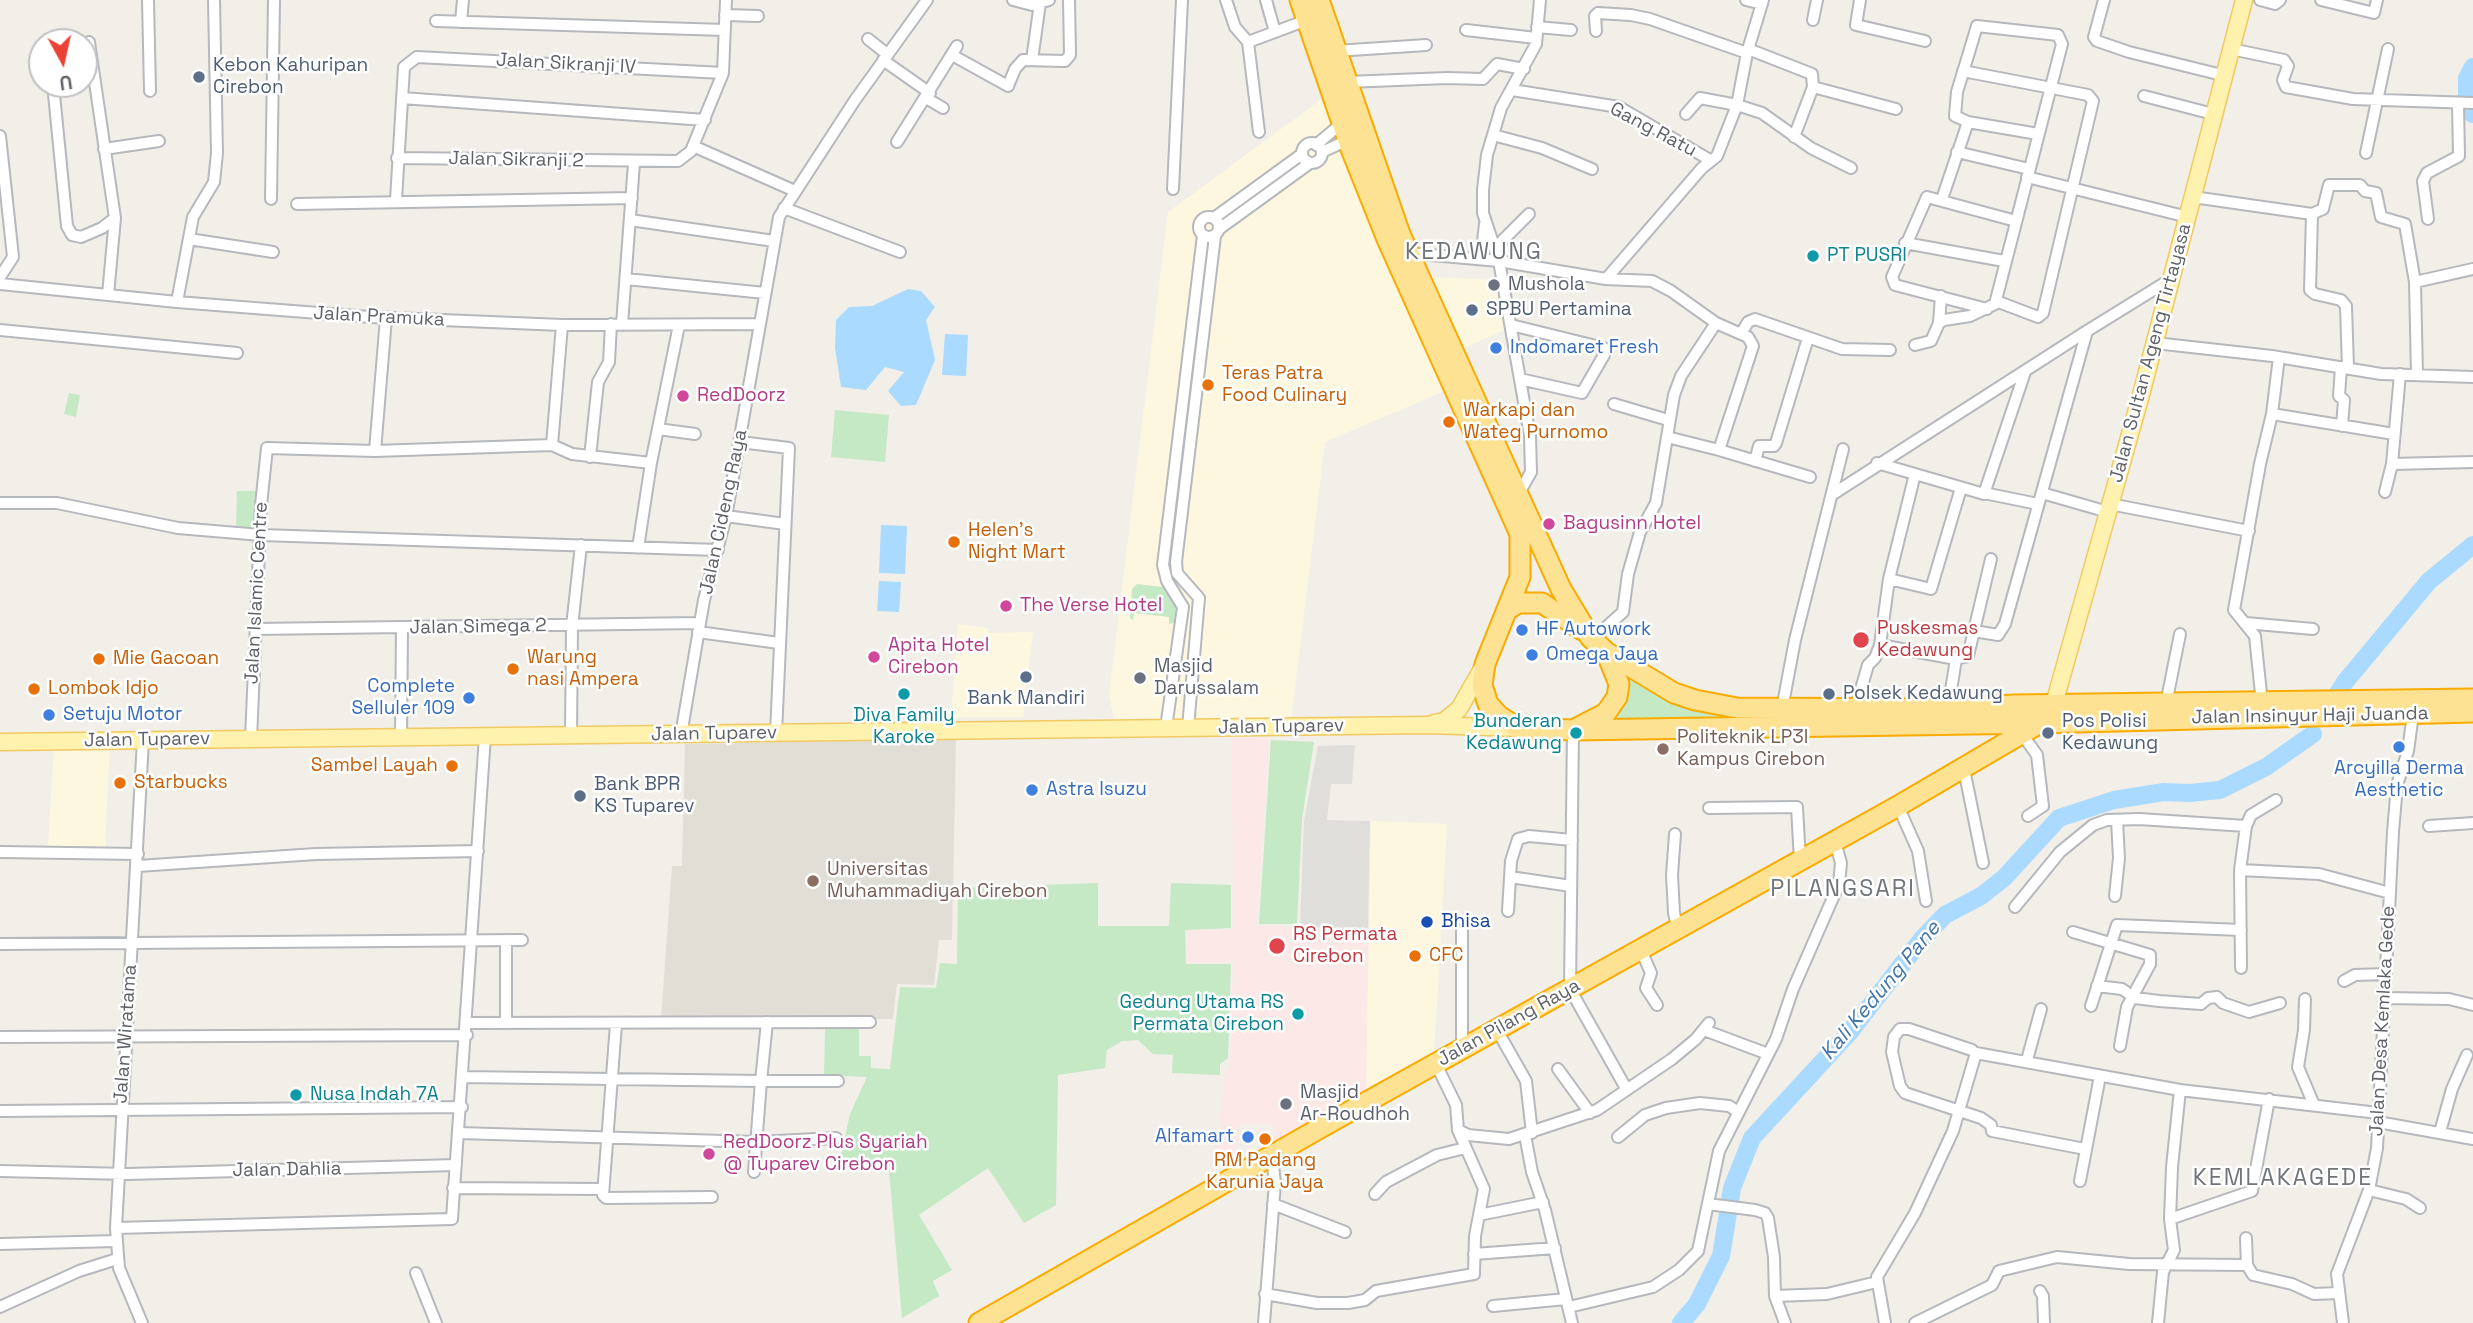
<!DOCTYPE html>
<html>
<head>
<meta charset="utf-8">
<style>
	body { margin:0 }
	#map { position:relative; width:2473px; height:1323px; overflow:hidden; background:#f1efe8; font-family:"Space Grotesk",sans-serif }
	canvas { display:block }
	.north { position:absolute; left:28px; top:28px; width:70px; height:70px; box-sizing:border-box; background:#fff; border:2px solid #bfc1c3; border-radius:50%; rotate:172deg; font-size:19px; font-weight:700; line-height:28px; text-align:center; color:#5f6368 }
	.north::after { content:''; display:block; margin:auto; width:24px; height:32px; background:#ea4335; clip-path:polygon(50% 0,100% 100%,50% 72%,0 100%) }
</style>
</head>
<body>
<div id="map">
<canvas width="2473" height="1323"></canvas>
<div class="north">U</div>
</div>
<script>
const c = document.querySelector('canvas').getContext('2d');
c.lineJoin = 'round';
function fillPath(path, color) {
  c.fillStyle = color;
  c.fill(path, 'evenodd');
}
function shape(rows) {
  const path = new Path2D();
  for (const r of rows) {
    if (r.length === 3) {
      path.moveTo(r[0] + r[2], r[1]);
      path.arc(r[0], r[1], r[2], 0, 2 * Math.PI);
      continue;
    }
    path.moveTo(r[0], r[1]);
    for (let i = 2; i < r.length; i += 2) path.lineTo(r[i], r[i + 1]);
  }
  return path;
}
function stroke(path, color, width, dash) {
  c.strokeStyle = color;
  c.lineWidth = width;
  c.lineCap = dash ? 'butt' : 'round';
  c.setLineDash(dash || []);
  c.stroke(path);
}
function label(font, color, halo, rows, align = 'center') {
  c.font = font + ' "Space Grotesk",sans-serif';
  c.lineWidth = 5;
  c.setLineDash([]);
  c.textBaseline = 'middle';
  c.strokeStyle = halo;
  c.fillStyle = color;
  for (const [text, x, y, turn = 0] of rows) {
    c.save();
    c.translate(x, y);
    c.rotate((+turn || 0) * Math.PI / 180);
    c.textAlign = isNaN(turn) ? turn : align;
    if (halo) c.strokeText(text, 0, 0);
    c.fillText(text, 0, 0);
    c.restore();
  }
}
const commercial = shape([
	[1326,96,1447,390,1325,442,1291,720,1114,720,1109,695,1168,212],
	[1429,277,1497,280,1505,330,1462,349],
	[958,624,988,628,989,633,1033,632,1023,717,951,717],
	[54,745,110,745,105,849,48,846],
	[1371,821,1447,824,1434,1056,1366,1093]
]);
const industrial = shape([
	[1355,745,1352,784,1331,784,1327,820,1370,821,1368,928,1300,927,1304,821,1318,746]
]);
const education = shape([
	[956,739,952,940,939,940,934,985,897,984,893,1019,661,1019,672,866,682,866,685,744]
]);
const medical = shape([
	[1232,738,1269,738,1256,926,1368,929,1366,1093,1273,1144,1273,1124,1239,1124,1235,1164,1215,1160,1226,1068,1230,1066,1233,962,1187,963,1187,930,1233,930]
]);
const green = shape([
	[69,393,80,395,76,417,64,414],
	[835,410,889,415,885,462,831,457],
	[237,491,255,491,254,530,236,529],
	[1137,584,1163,587,1176,604,1174,623,1169,624,1169,617,1134,613,1133,620,1130,618,1132,589],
	[1627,674,1644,688,1686,707,1750,719,1604,721,1625,693],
	[1271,740,1314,742,1302,819,1297,924,1259,924],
	[1098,883,1098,926,1169,926,1171,883,1231,885,1231,928,1185,930,1186,964,1231,964,1228,1058,1220,1064,1220,1075,1172,1073,1173,1055,1153,1054,1138,1040,1122,1041,1107,1050,1105,1068,1058,1075,1056,1205,1024,1223,988,1168,919,1215,952,1270,933,1281,939,1296,902,1318,888,1159,839,1165,850,1114,867,1077,824,1075,825,1028,859,1028,859,1056,871,1056,871,1068,890,1069,900,987,936,988,940,963,957,964,958,888]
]);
const water = shape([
	[908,289,921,291,935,307,926,320,935,360,916,405,901,406,888,391,904,372,885,367,866,390,841,387,835,348,836,320,849,307,872,306],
	[945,334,968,335,966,376,942,375],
	[881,525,907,526,905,574,879,573],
	[879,581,901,582,899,612,877,611]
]);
const river = shape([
	[2473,67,2467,78,2467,110,2473,114],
	[2328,709,2345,682,2429,581,2473,545],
	[1681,1323,1697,1304,1721,1256,1732,1188,1752,1138,1849,1033,1922,939,1945,915,1981,896,2004,878,2059,818,2114,800,2164,792,2189,793,2220,790,2266,767,2313,734]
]);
const street = shape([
	[148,0,150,91],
	[1013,0,1032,5,1049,0],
	[1226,0,1235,27,1248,42,1259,132],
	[1266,0,1275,32],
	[1746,0,1762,4],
	[1860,0,1856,25,1925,41],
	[2104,0,2094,37,2097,41,2129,52,2222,75],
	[2260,0,2275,4,2280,0],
	[2321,0,2374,13,2377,0],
	[725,15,758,16],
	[1813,20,1817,0],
	[436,21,725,30],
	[461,22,463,0],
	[1537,27,1571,30],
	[1466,30,1536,38],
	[1596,31,1595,16,1598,13,1631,15,1650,19,1747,53],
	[868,39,887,54],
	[89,42,115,218,108,295],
	[1248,42,1307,20],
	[1748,49,1812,74,1813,87,1794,137],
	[2231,49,2284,60,2288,66,2283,80,2286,87,2353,99,2473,103],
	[1336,51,1426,45],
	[952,55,1008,86,1015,69,1023,60,1065,61,1070,55,1069,0],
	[883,60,930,93],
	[1032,60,1040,3],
	[1963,71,2088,95,2093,101,2043,313,2038,317,1996,301],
	[1347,82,1447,78,1483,79,1497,64,1524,69],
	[53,84,67,226,72,235,81,237,102,228,115,218],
	[1813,87,1896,109],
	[1512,90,1619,107,1710,160],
	[2144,96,2213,114],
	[402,98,705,120],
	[926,98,943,108],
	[1686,114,1700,98,1737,105,1762,113,1811,148,1851,168],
	[1493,135,1542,148,1592,169],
	[0,136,13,257,0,277],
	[897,142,957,46],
	[1312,153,10],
	[1316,145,1342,123],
	[693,146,795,191],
	[104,149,159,141],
	[1322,152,1348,140],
	[1957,152,2029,169],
	[2366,153,2388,49],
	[397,158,678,161,691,151,723,73,726,0],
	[2027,177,2188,217],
	[1173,189,1182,0],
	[2193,197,2312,214,2323,209,2329,185,2360,185,2365,191,2376,193,2381,217,2405,224,2415,282,2417,375],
	[271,199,274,0],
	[1942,199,1968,122],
	[396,200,404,67,417,57,723,73],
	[297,204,632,198],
	[784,208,900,252],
	[2312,214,2310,290,2315,294,2341,300,2346,306,2348,368],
	[1209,227,10],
	[1214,218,1302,154],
	[2428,219,2423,181,2427,173,2459,156,2458,104],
	[630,220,774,241],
	[1219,229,1310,163],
	[189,239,273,252],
	[1905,243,2004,261],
	[1495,248,1529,214],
	[1409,253,1499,261,1606,279,1652,281,1671,291,1716,323,1748,337,1753,346,1719,450,1810,477],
	[1481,259,1485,224],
	[626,279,765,293],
	[1606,279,1702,168,1717,156,1737,105,1747,53,1763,0],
	[2415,282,2473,269],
	[0,284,177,302,370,317,562,325,760,324],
	[177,302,193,217,214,182,217,153,214,0],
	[1987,309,1895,285,1892,277,1927,197,2016,221],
	[1939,323,1941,296],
	[622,324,634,163],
	[1511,325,1604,348,1604,355,1582,393,1520,379],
	[0,330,237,353],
	[1741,334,1748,322,1755,319,1842,349,1890,350],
	[2155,343,2272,356,2381,374,2473,377],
	[1915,345,1931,341,1939,323,1944,320,1970,316,1995,304,2062,44,2058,35,1977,26,1957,92,1955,116,1968,122,2038,134],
	[2341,367,2339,396,2344,400,2342,426],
	[1614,404,1668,420],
	[2272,414,2394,434],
	[658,429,695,434],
	[1667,437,1719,450],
	[740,442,789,448,776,733],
	[552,445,572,454,651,463],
	[375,451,386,318],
	[590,457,598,382,609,362,611,324],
	[1755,461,1759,446,1774,446,1776,443,1808,338],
	[1877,463,1984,494,2025,372],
	[2392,464,2473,462],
	[2385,492,2392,464,2400,374],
	[1984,493,2038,504],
	[2042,493,2108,512],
	[1833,494,2087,331],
	[1518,495,1531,472,1530,436,1499,261,1483,213,1483,190,1487,155,1501,108,1536,44,1540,0],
	[0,503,57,503,178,528,261,535,718,550],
	[2110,504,2249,531],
	[726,516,785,524],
	[638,548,651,463,679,325],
	[1889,579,1931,589,1961,488],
	[2246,623,2313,629],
	[255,629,700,623],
	[1974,631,1998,635,2005,624,2087,331,2171,279],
	[698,632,779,643],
	[1593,639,1623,612,1628,574,1640,532,1656,503,1674,395,1681,376,1716,323],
	[1880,645,1956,659],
	[2262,703,2255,636,2234,610,2260,464,2272,414,2279,357],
	[2166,704,2180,634],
	[1782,709,1795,640,1843,449],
	[1948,709,1956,659,1968,656,1991,559],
	[1855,710,1868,665,1875,658,1880,645,1889,579,1915,474],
	[1166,728,1183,607,1167,581,1163,565,1203,235],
	[1188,728,1199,598,1177,573,1176,562,1215,236],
	[1573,730,1570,989,1627,1090],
	[2022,734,2037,755,2043,806,2028,816],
	[571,735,572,626,581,545],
	[681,735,704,600,726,516,779,217,855,100,927,0],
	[401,737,402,628],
	[251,739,261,505,267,448,375,451,552,445,562,325],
	[1964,769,1983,863],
	[1898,806,1918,851,1926,901],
	[1709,808,1797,807,1800,861],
	[2429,826,2473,823],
	[1675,834,1672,875,1674,913,1678,930],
	[0,852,138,854],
	[138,866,316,854,478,851],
	[2240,870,2246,826,2251,815,2276,800],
	[1510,877,1571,886],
	[2115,896,2119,858,2117,820],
	[2015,907,2060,852,2093,825,2107,820,2139,819,2246,826],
	[1508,911,1511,861,1518,839,1529,836,1572,840],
	[2073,932,2150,955,2150,964,2127,1007,2120,1046],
	[506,940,506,1023],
	[0,944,522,940],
	[1641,950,1651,973,1646,988,1657,1005],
	[2241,968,2240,870,2319,874,2390,893],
	[2344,981,2355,975,2386,974],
	[2097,986,2122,989,2135,998,2159,1001,2201,1004,2208,998,2217,997,2223,1003,2249,1012,2280,1003],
	[2385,998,2449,999,2473,1005],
	[2305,999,2304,1030,2298,1067,2314,1105],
	[2091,1006,2117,925,2241,930],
	[468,1023,870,1022],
	[616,1024,603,1195,606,1198,712,1197],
	[1497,1030,1526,1081,1532,1133],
	[1704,1030,1768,1054],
	[0,1037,467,1035],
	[1462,1049,1462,931],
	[1972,1050,1909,1029,1900,1029,1894,1037,1892,1052,1900,1086,1905,1093,1981,1118,1991,1125,1992,1131,2085,1149],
	[2027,1060,2041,1009],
	[1558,1069,1590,1113],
	[463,1077,761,1081,767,1022],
	[0,1111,462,1107],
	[2378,1122,2473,1139],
	[1458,1130,1468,1135,1509,1139,1597,1110,1672,1059,1696,1039,1709,1023],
	[2440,1132,2452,1089,2467,1055],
	[459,1133,757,1142,836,1138],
	[1525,1135,1532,1172,1545,1210,1572,1323],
	[1618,1137,1645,1115,1666,1108,1700,1103,1729,1106,1737,1111],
	[0,1171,128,1174,456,1165],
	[754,1172,761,1081,838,1081],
	[2080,1181,2100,1076],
	[453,1188,603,1189],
	[2369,1190,2406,1199,2420,1208],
	[1375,1194,1386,1182,1437,1155,1465,1148],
	[1273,1204,1345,1232],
	[1708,1204,1755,1210,1765,1213,1768,1218,1774,1257,1775,1296,1785,1323],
	[1479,1215,1543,1202],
	[2170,1219,2252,1191,2269,1099],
	[116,1228,452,1219,485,736],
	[2246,1238,2247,1265,2253,1275,2292,1284,2314,1294,2339,1293],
	[0,1244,116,1241],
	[1474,1254,1555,1248],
	[416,1273,436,1323],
	[2040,1291,2043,1296,2044,1323],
	[1265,1294,1317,1303,1348,1303,1365,1300,1376,1291,1474,1274,1475,1236,1484,1189,1458,1130,1456,1105,1436,1064],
	[1775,1296,1827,1294,1877,1282],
	[1493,1306,1566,1299],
	[0,1307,79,1271,117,1259],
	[1569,1307,1653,1287,1679,1270,1698,1251,1719,1151,1776,1039,1793,989,1839,884,1841,863,1835,841],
	[142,1323,119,1268,116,1228,143,740],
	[1264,1323,1275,1183,1272,1157],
	[1885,1323,1877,1277,1915,1213,1953,1131,1976,1053,2180,1090,2378,1113],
	[1915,1323,1992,1285,1999,1271,2057,1257,2129,1264,2247,1265],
	[2158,1323,2163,1272,2174,1250,2170,1219,2172,1167,2180,1090],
	[2343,1323,2337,1274,2369,1190,2377,1148,2393,832,2397,785,2408,751,2413,714]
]);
const primary = shape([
	[2054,704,2141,395,2244,0],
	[1434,723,1444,721,1459,709,1482,669],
	[0,742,1428,725,1518,728]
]);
const highway = shape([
	[1300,0,1351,149,1387,239,1520,534,1520,577,1485,664,1482,685,1488,704,1499,716,1518,728,1573,730,2039,723,2473,712],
	[1319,0,1400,234,1561,589,1590,637,1606,652,1674,693,1695,700,1737,708,1948,709,2014,705,2473,699],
	[1507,610,1518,603,1542,603,1582,630],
	[1577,728,1606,713,1617,697,1619,684,1606,652],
	[979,1323,1320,1128,1898,806,2038,724]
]);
const markers = [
	[199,77,7,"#5c6f8a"],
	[1813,256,7,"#0f9aa8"],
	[1494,285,7,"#6b7280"],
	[1472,310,7,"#5c6f8a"],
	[1496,348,7,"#3f7fe0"],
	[1208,385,7,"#e8710a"],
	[683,396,7,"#d1479c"],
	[1449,422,7,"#e8710a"],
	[1549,524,7,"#d1479c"],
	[954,542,7,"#e8710a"],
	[1006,606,7,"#d1479c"],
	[1522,630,7,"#3f7fe0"],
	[1861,640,9,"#e0444e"],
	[1532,655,7,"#3f7fe0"],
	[874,657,7,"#d1479c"],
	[99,659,7,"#e8710a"],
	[513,669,7,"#e8710a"],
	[1026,677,7,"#5c6f8a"],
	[1140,678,7,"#6b7280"],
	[34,689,7,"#e8710a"],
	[904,694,7,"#0f9aa8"],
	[1829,694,7,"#5c6f8a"],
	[469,698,7,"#3f7fe0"],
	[49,715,7,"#3f7fe0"],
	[1576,733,7,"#0f9aa8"],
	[2048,733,7,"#5c6f8a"],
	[2399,747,7,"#3f7fe0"],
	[1663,749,7,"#8d6e63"],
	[452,766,7,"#e8710a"],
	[120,783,7,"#e8710a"],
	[1032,790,7,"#3f7fe0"],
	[580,796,7,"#5c6f8a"],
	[813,881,7,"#8d6e63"],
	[1427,922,7,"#1a4fb4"],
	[1277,946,9,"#e0444e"],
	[1415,956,7,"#e8710a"],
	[1298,1014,7,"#0f9aa8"],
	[296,1095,7,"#0f9aa8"],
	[1286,1104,7,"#6b7280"],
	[1248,1137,7,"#3f7fe0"],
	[1265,1139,7,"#e8710a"],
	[709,1154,7,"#d1479c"]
];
const streetNames = [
	["Jalan Sikranji IV",566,64,3],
	["Gang Ratu",1653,130,28],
	["Jalan Sikranji 2",516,160,1],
	["Jalan Pramuka",379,317,3],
	["Jalan Sultan Ageng Tirtayasa",2151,353,-75],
	["Jalan Cideng Raya",724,512,-78],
	["Jalan Islamic Centre",257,593,-87],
	["Jalan Simega 2",478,627,-1],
	["Jalan Insinyur Haji Juanda",2310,716,-1],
	["Jalan Tuparev",1281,727,-1],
	["Jalan Tuparev",714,734,-1],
	["Jalan Tuparev",147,740,-1],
	["Jalan Desa Kemlaka Gede",2383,1021,-87],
	["Jalan Pilang Raya",1509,1023,-29],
	["Jalan Wiratama",126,1034,-86],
	["Jalan Dahlia",287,1170,-1]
];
const serviceNames = [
	["Kebon Kahuripan",213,66],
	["Cirebon",213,88],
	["SPBU Pertamina",1486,310],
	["Polsek Kedawung",1843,694],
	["Bank Mandiri",1026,699,"center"],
	["Pos Polisi",2062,722],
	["Kedawung",2062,744],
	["Bank BPR",594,785],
	["KS Tuparev",594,807]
];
const cultureNames = [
	["PT PUSRI",1827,256],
	["Diva Family",904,716,"center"],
	["Karoke",904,738,"center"],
	["Bunderan",1562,722,"right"],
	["Kedawung",1562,744,"right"],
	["Gedung Utama RS",1284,1003,"right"],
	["Permata Cirebon",1284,1025,"right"],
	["Nusa Indah 7A",310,1095]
];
const worshipNames = [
	["Mushola",1508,285],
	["Masjid",1154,667],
	["Darussalam",1154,689],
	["Masjid",1300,1093],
	["Ar-Roudhoh",1300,1115]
];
const shopNames = [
	["Indomaret Fresh",1510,348],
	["HF Autowork",1536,630],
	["Omega Jaya",1546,655],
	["Complete",455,687,"right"],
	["Selluler 109",455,709,"right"],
	["Setuju Motor",63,715],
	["Arcyilla Derma",2399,769,"center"],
	["Aesthetic",2399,791,"center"],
	["Astra Isuzu",1046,790],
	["Alfamart",1234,1137,"right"]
];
const foodNames = [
	["Teras Patra",1222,374],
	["Food Culinary",1222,396],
	["Warkapi dan",1463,411],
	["Wateg Purnomo",1463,433],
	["Helen's",968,531],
	["Night Mart",968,553],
	["Warung",527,658],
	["nasi Ampera",527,680],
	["Mie Gacoan",113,659],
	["Lombok Idjo",48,689],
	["Sambel Layah",438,766,"right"],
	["Starbucks",134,783],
	["CFC",1429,956],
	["RM Padang",1265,1161,"center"],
	["Karunia Jaya",1265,1183,"center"]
];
const hotelNames = [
	["RedDoorz",697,396],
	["Bagusinn Hotel",1563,524],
	["The Verse Hotel",1020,606],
	["Apita Hotel",888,646],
	["Cirebon",888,668],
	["RedDoorz Plus Syariah",723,1143],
	["@ Tuparev Cirebon",723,1165]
];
const healthNames = [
	["Puskesmas",1877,629],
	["Kedawung",1877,651],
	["RS Permata",1293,935],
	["Cirebon",1293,957]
];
const educationNames = [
	["Politeknik LP3I",1677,738],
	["Kampus Cirebon",1677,760],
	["Universitas",827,870],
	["Muhammadiyah Cirebon",827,892]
];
const transitNames = [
	["Bhisa",1441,922]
];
const waterNames = [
	["Kali Kedung Pane",1881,991,-50]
];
const quarterNames = [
	["KEDAWUNG",1474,253],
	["PILANGSARI",1843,890],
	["KEMLAKAGEDE",2283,1179]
];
fillPath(commercial, '#fef7e0');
fillPath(industrial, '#e0deda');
fillPath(education, '#e1ded6');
fillPath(medical, '#fce8e6');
fillPath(green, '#c5e8c5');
fillPath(water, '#aadaff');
stroke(river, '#aadaff', 18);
stroke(street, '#b5b8bc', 14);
stroke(primary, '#f2c960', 19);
stroke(highway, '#f9ab00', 23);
stroke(street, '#fff', 10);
stroke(primary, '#fff2af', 16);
stroke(highway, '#fde293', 19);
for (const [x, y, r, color] of markers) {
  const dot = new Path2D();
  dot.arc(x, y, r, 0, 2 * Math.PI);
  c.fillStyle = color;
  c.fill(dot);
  stroke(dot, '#fff', 2.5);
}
label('19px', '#5f6368', '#fff', streetNames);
label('19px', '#4e5e75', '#fff', serviceNames, 'left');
label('19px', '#0d838f', '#fff', cultureNames, 'left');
label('19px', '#5b616d', '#fff', worshipNames, 'left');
label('19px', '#366cbe', '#fff', shopNames, 'left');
label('19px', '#c56008', '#fff', foodNames, 'left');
label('19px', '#b23c85', '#fff', hotelNames, 'left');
label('19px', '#be3a42', '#fff', healthNames, 'left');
label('19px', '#785e54', '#fff', educationNames, 'left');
label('19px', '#164399', '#fff', transitNames, 'left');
label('italic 21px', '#4174aa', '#fff', waterNames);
c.letterSpacing = '2px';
label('23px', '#70757a', '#fff', quarterNames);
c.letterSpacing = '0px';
</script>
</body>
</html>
